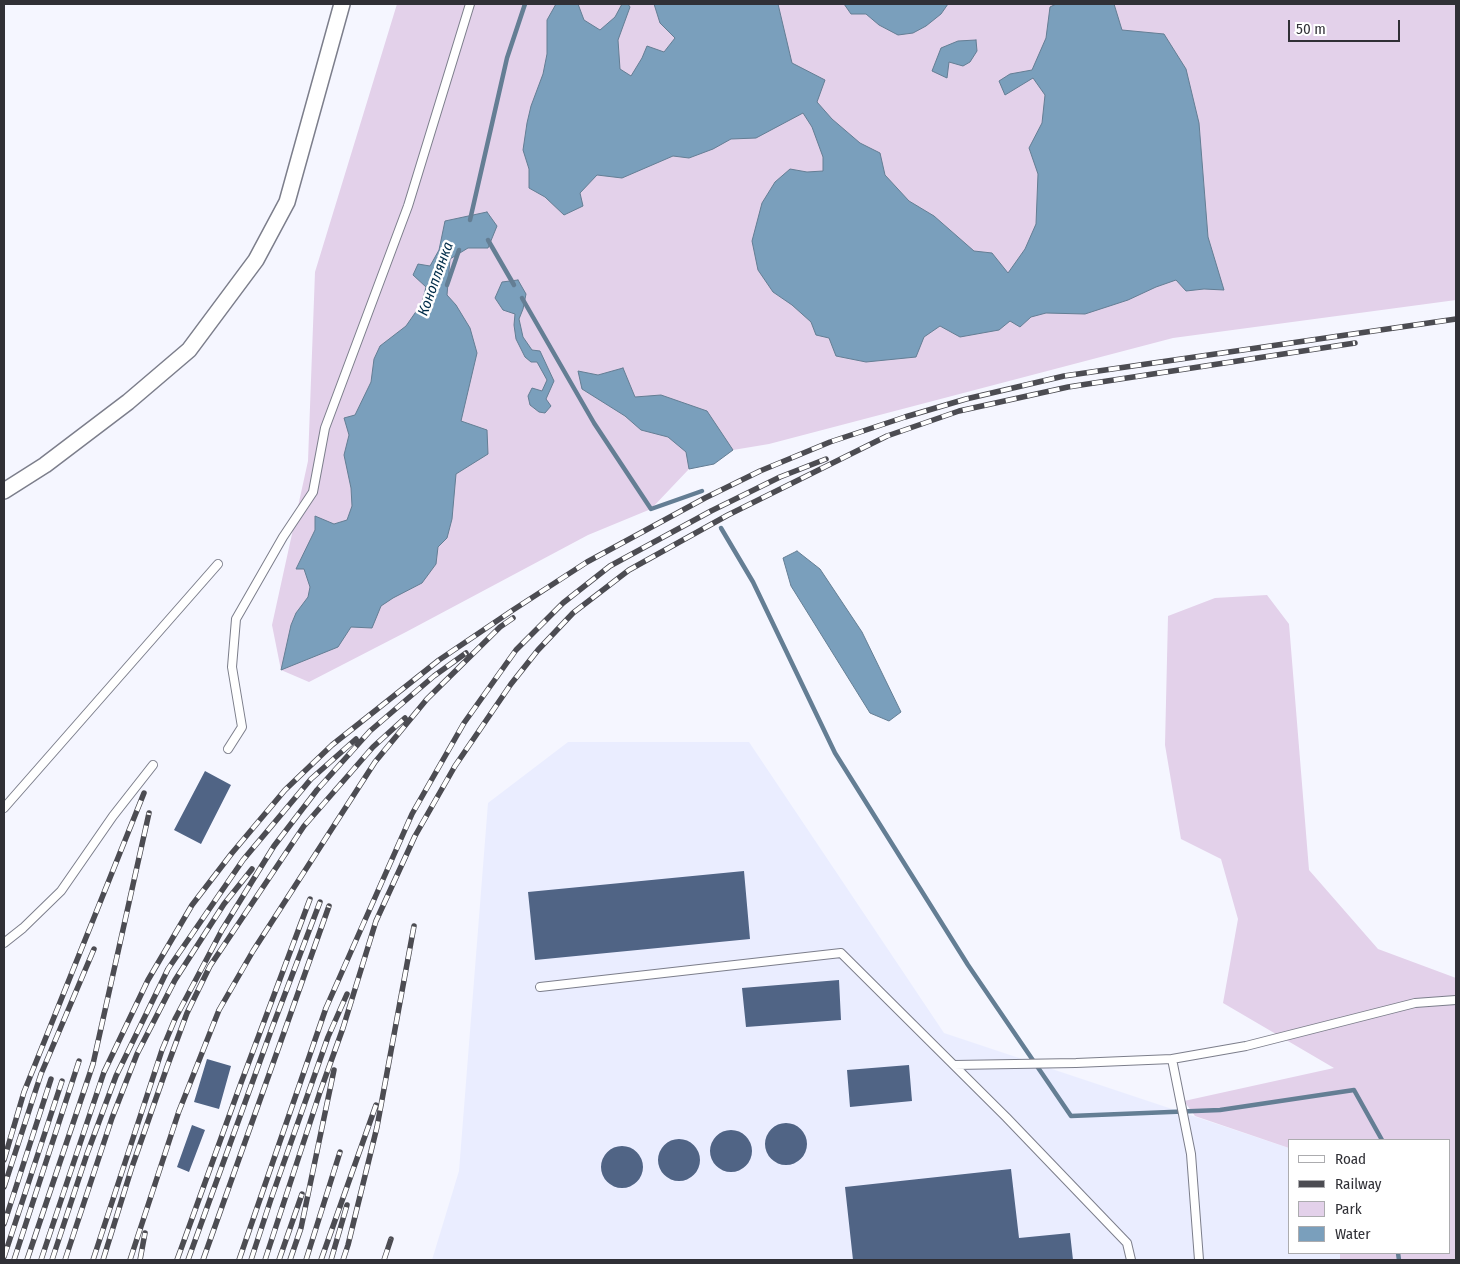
<!DOCTYPE html>
<html>
<head>
<meta charset="utf-8">
<style>
	body { margin:0 }
	#map { position:relative; width:1460px; height:1264px; overflow:hidden; background:#f5f6ff; font-family:"Fira Sans Condensed",sans-serif }
	canvas { display:block }
	.frame { position:absolute; inset:0; border:5px solid #303036; pointer-events:none }
	.legend { position:absolute; left:1288px; top:1139px; width:162px; height:115px; box-sizing:border-box; background:#fff; border:1px solid #acacaf; margin:0; padding:6px 9px; list-style:none; font-size:15px; color:#303036 }
	.legend li { display:flex; align-items:center; gap:10px; height:25px }
	.legend b { width:25px; border:1px solid #acacaf }
	.scale { position:absolute; left:1288px; top:20px; width:112px; height:22px; box-sizing:border-box; border:2px solid #303036; border-top:0; padding-left:6px; font-size:15px; line-height:18px; white-space:nowrap; color:#303036; -webkit-text-stroke:4px #fff; paint-order:stroke }
</style>
</head>
<body>
<div id="map">
<canvas width="1460" height="1264"></canvas>
<div class="frame"></div>
<ul class="legend">
<li><b style="height:6px;background:#fff"></b>Road</li>
<li><b style="height:6px;background:#4c4c52"></b>Railway</li>
<li><b style="height:14px;background:#e3d1ea"></b>Park</li>
<li><b style="height:14px;background:#7a9fbc"></b>Water</li>
</ul>
<div class="scale">50 m</div>
</div>
<script>
const c = document.querySelector('canvas').getContext('2d');
c.lineJoin = 'round';
function fillPath(path, color) {
  c.fillStyle = color;
  c.fill(path, 'evenodd');
}
function shape(rows) {
  const path = new Path2D();
  for (const r of rows) {
    if (r.length === 3) {
      path.moveTo(r[0] + r[2], r[1]);
      path.arc(r[0], r[1], r[2], 0, 2 * Math.PI);
      continue;
    }
    path.moveTo(r[0], r[1]);
    for (let i = 2; i < r.length; i += 2) path.lineTo(r[i], r[i + 1]);
  }
  return path;
}
function stroke(path, color, width, dash) {
  c.strokeStyle = color;
  c.lineWidth = width;
  c.lineCap = dash ? 'butt' : 'round';
  c.setLineDash(dash || []);
  c.stroke(path);
}
function label(font, color, halo, rows, align = 'center') {
  c.font = font + ' "Fira Sans Condensed",sans-serif';
  c.lineWidth = 5;
  c.setLineDash([]);
  c.textBaseline = 'middle';
  c.strokeStyle = halo;
  c.fillStyle = color;
  for (const [text, x, y, turn = 0] of rows) {
    c.save();
    c.translate(x, y);
    c.rotate((+turn || 0) * Math.PI / 180);
    c.textAlign = isNaN(turn) ? turn : align;
    if (halo) c.strokeText(text, 0, 0);
    c.fillText(text, 0, 0);
    c.restore();
  }
}
const built = shape([
	[568,742,749,742,944,1033,1289,1148,1289,1253,1340,1253,1340,1260,432,1260,459,1171,488,803]
]);
const green = shape([
	[397,4,1456,4,1456,300,1173,338,769,444,733,450,714,464,689,469,651,509,588,535,406,632,309,682,281,670,272,625,308,461,315,272],
	[1267,595,1289,624,1309,870,1378,949,1456,978,1456,1260,1340,1260,1340,1253,1449,1253,1449,1140,1289,1140,1289,1148,1195,1116,1184,1101,1334,1068,1223,1003,1238,919,1221,859,1181,839,1165,745,1168,616,1215,598]
]);
const water = shape([
	[556,4,578,4,584,20,600,30,615,17,622,4,628,4,630,7,618,40,620,69,631,76,642,58,647,46,664,52,675,38,660,23,654,4,778,4,792,63,825,80,817,102,832,119,860,143,880,153,885,175,909,201,934,216,974,251,992,253,1008,273,1025,249,1036,224,1038,174,1029,148,1042,123,1045,95,1033,78,1005,95,999,81,1010,74,1032,70,1046,38,1050,7,1056,4,1114,4,1122,30,1164,34,1186,69,1199,123,1208,237,1224,290,1204,289,1186,291,1176,280,1156,287,1128,300,1085,314,1046,313,1031,317,1020,327,1010,321,999,330,960,337,940,326,924,337,916,357,866,362,836,356,829,338,816,335,811,322,792,305,773,292,758,270,752,241,762,203,775,182,790,169,807,172,823,171,823,157,812,127,803,113,756,138,731,139,713,149,689,158,673,156,622,178,597,175,580,193,583,206,564,215,545,197,529,188,529,169,523,150,527,123,531,106,543,74,547,54,547,20,556,4],
	[844,4,948,4,941,14,926,26,913,33,898,35,879,25,866,14,851,14,844,4],
	[976,40,977,51,970,62,963,66,949,62,947,78,932,71,941,48,958,41,976,40],
	[487,212,497,226,488,248,468,248,450,259,447,295,456,305,470,328,477,353,461,421,487,430,488,454,456,474,452,519,447,538,438,547,436,564,422,583,393,598,381,606,372,628,351,627,338,647,281,670,291,625,296,613,308,597,310,587,304,569,296,569,315,530,315,516,334,524,347,520,352,506,351,488,344,455,349,435,344,418,355,415,371,382,374,359,380,346,406,326,422,303,426,287,413,275,418,264,430,266,439,250,445,221,487,212],
	[518,280,526,294,523,309,519,319,523,337,532,350,540,351,554,381,546,399,551,406,545,413,539,412,530,405,528,396,532,388,542,391,547,380,537,362,531,362,525,357,516,339,514,325,515,314,503,310,495,298,502,282,518,280],
	[623,368,635,397,661,395,707,411,733,450,714,464,689,469,686,452,668,437,641,430,625,416,582,389,578,371,598,375,623,368],
	[797,551,820,569,862,632,901,712,889,721,870,713,791,586,783,558,797,551]
]);
const stream = shape([
	[470,220,507,58,525,4],
	[488,240,514,285],
	[447,285,459,250],
	[522,298,594,423,651,509,702,491],
	[721,528,753,582,835,753,968,965,1071,1116,1220,1110,1354,1090,1382,1140],
	[1398,1253,1399,1260]
]);
const building = shape([
	[205,771,231,785,201,844,174,830],
	[744,871,750,939,535,960,528,892],
	[839,980,841,1020,746,1027,742,988],
	[207,1059,231,1066,219,1109,194,1102],
	[909,1065,912,1101,850,1107,847,1070],
	[786,1144,21],
	[192,1125,205,1130,189,1172,177,1167],
	[731,1151,21],
	[679,1160,21],
	[622,1167,21],
	[1011,1169,1019,1238,1070,1233,1073,1260,853,1260,845,1187]
]);
const lane = shape([
	[228,749,242,727,232,667,236,619,283,537,313,492,325,428,408,206,470,4],
	[4,808,218,564],
	[4,943,23,928,61,891,113,816,153,765],
	[540,987,841,953,1006,1117,1127,1243,1131,1260],
	[1172,1059,1191,1154,1199,1260],
	[954,1065,1076,1063,1172,1059,1246,1046,1415,1003,1456,1000]
]);
const street = shape([
	[4,491,45,465,128,402,189,350,256,260,287,202,342,4]
]);
const rail = shape([
	[4,1160,24,1092,144,793],
	[4,1187,41,1074,94,949],
	[4,1224,51,1079],
	[4,1257,62,1081],
	[14,1260,79,1061],
	[27,1260,93,1064,149,813],
	[41,1260,104,1072,148,980,192,905,232,853,285,790,332,745,439,660,513,610,587,562,705,498,760,471,830,442,905,417,966,399,1064,376,1456,319],
	[52,1260,87,1154,116,1076,168,969,243,860,311,779,356,739],
	[65,1260,112,1118,137,1054,175,980,224,904,252,869],
	[93,1260,162,1050,175,1019,222,930,274,846,317,790,370,731,434,676,466,653],
	[103,1260,132,1167,167,1067,187,1013,210,966,304,826,373,747,405,718],
	[130,1260,179,1111,219,1010,253,951,375,762,427,699,500,627,513,618],
	[140,1260,145,1233],
	[177,1260,241,1083,310,899],
	[188,1260,272,1028,320,902],
	[203,1260,329,906],
	[239,1260,326,1008,412,814,464,723,516,650,563,603,610,566,711,511,780,477,826,459],
	[251,1260,271,1199,328,1037,347,994],
	[265,1260,320,1092,343,1028,376,921,415,836,455,766,511,684,538,650,573,613,629,570,728,515,887,436,959,411,1068,387,1355,343],
	[279,1260,302,1194],
	[290,1260,301,1228,334,1070],
	[306,1260,340,1152],
	[321,1260,376,1105],
	[331,1260,347,1205],
	[343,1260,348,1245,377,1127,414,926],
	[384,1260,391,1239]
]);
const waterNames = [
	["Коноплянка",436,279,-70]
];
fillPath(built, '#eaedff');
fillPath(green, '#e3d1ea');
fillPath(water, '#7a9fbc');
stroke(water, '#647e94', 1);
stroke(stream, '#647e94', 4.5);
fillPath(building, '#506485');
stroke(lane, '#7c7e8b', 10);
stroke(street, '#7c7e8b', 18);
stroke(lane, '#fff', 8);
stroke(street, '#fff', 15);
stroke(rail, '#4c4c52', 5.5);
stroke(rail, '#fff', 4, [11]);
label('italic 15px', '#002c49', '#fff', waterNames);
</script>
</body>
</html>
